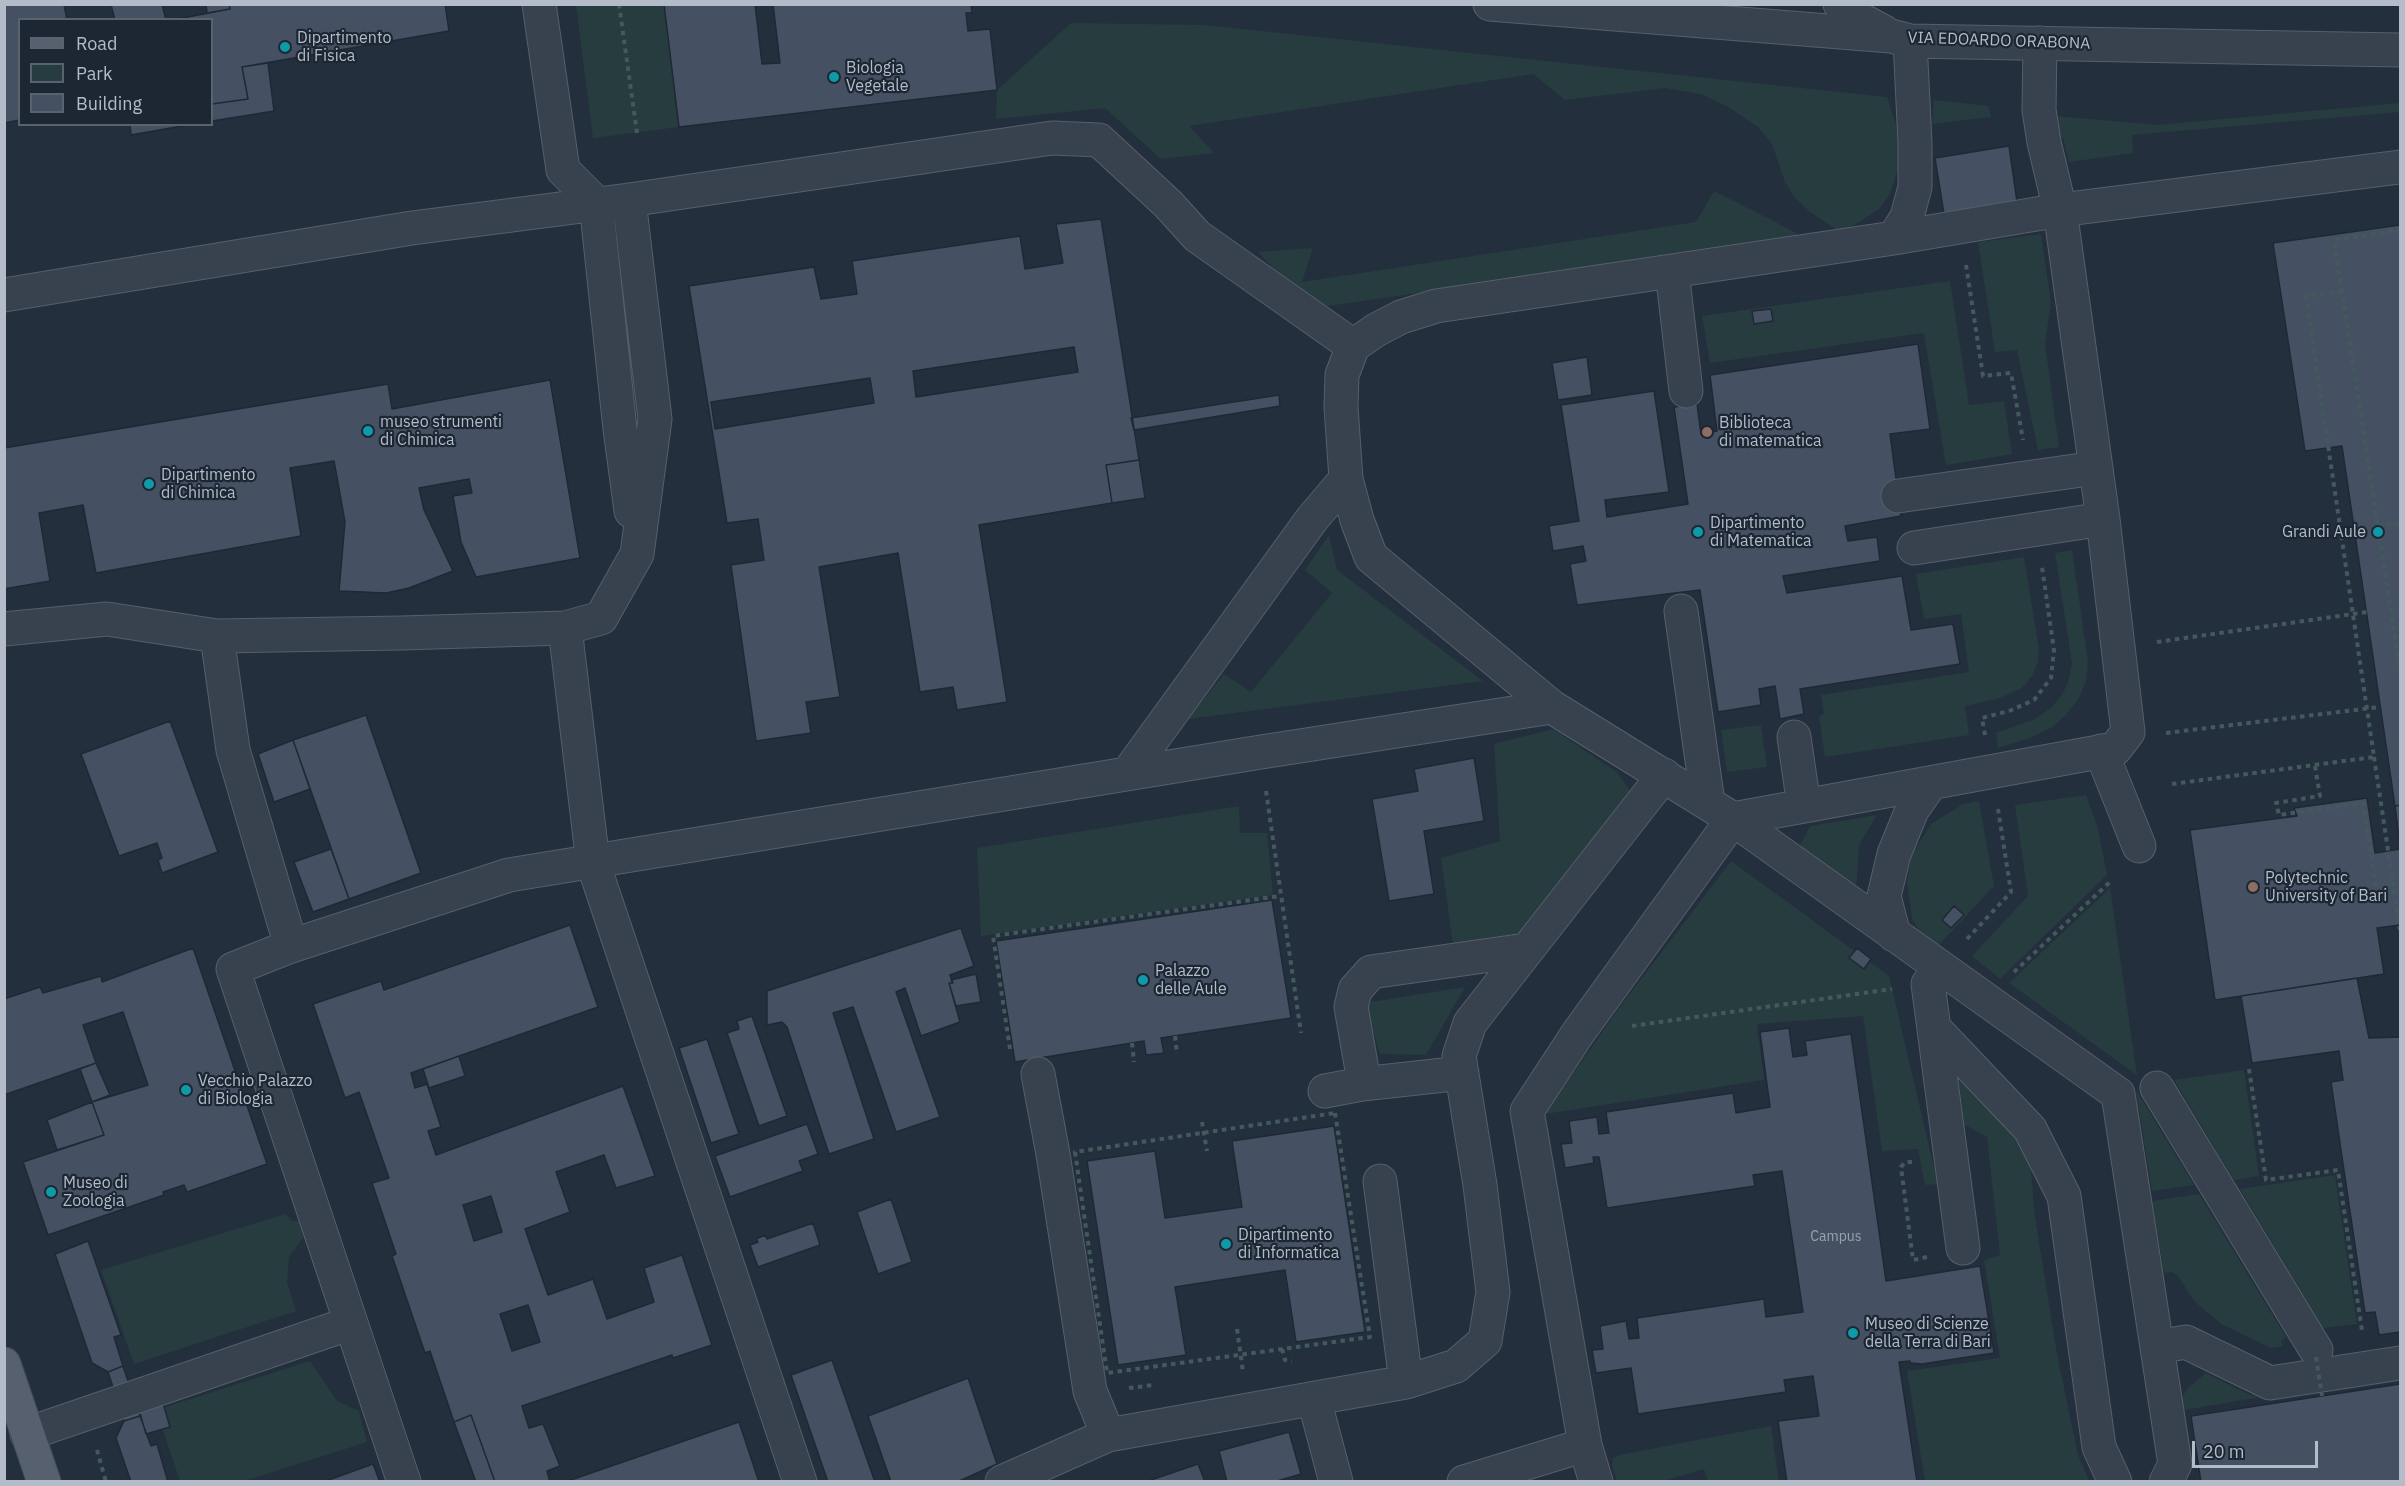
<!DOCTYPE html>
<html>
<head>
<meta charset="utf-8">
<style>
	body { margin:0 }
	#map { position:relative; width:2405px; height:1486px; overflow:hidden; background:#242f3e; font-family:"IBM Plex Sans",sans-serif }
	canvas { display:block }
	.frame { position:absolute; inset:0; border:6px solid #b4bcc9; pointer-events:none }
	.legend { position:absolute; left:18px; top:18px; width:195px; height:108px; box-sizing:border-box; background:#1d2633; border:2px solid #59626f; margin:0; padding:8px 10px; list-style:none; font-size:18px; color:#b4bcc9 }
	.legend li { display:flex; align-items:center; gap:12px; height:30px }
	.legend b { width:30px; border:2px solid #59626f }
	.scale { position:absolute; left:2192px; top:1441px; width:126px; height:27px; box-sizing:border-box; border:3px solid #b4bcc9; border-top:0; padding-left:8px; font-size:18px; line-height:21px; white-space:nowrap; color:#b4bcc9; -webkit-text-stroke:4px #1d2633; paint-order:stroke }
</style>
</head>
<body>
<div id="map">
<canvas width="2405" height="1486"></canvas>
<div class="frame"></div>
<ul class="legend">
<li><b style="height:8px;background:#56606e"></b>Road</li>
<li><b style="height:16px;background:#263c3f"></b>Park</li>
<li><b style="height:16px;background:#455162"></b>Building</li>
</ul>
<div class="scale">20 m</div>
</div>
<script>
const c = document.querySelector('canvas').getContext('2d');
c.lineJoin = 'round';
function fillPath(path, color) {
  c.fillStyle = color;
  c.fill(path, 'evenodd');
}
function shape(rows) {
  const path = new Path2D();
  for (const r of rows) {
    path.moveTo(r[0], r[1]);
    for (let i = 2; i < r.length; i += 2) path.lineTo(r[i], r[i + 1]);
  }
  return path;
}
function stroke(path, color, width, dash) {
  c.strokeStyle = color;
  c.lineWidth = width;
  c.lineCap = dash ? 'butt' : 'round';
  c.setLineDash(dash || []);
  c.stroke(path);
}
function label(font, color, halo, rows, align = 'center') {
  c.font = font + ' "IBM Plex Sans",sans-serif';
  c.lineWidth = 4.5;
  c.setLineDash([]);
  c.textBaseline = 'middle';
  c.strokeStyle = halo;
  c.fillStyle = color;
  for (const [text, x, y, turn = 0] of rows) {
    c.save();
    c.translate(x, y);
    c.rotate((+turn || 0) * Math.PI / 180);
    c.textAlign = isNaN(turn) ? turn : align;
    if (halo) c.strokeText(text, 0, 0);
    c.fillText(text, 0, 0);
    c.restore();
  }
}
const green = shape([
	[576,5,664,5,679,127,593,138],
	[1071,23,1205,25,1887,97,1897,128,1900,162,1890,194,1879,209,1853,226,1837,230,1810,212,1794,197,1785,182,1772,144,1758,127,1730,108,1701,94,1665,88,1565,100,1533,74,1189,126,1214,153,1161,159,1105,108,996,119,997,90],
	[1934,100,1988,106,1991,117,1932,124],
	[2400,103,2400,112,2132,135,2133,153,2069,162,2063,137,2058,138,2056,116,2157,125],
	[1714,191,1789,229,1796,233,1797,237,1329,306,1315,304,1301,297,1258,252,1313,248,1302,282,1696,222],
	[2041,234,2051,303,2045,344,2059,447,2038,450,2017,350,1995,352,1978,242],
	[1950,281,1969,405,2004,401,2012,454,1946,465,1924,333,1710,363,1702,316],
	[1329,535,1337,570,1483,681,1188,719,1224,674,1251,692,1332,593,1305,570],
	[2072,550,2088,662,2086,681,2079,698,2066,715,2051,728,2027,739,1998,748,1996,733,2035,719,2052,707,2063,693,2068,682,2072,664,2055,553],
	[2024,557,2039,650,2038,662,2032,676,2022,688,2000,698,1965,706,1969,735,1825,757,1819,716,1824,714,1821,695,1969,672,1961,614,1924,619,1916,574],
	[1761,725,1767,767,1727,772,1721,730],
	[1553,729,1617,772,1631,792,1523,942,1454,952,1441,858,1500,841,1494,744],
	[2086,795,2098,829,2107,875,2000,979,1972,956,2028,896,2015,805],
	[1979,801,1994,886,1935,949,1922,937,1912,918,1907,883,1912,854,1931,824,1963,804],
	[1239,806,1240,833,1267,833,1273,895,981,936,977,848],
	[1877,815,1859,845,1856,890,1798,849,1810,826],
	[1731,861,1889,976,1938,1184,1925,1185,1918,1149,1882,1151,1863,1016,1757,1024,1764,1080,1545,1114,1616,1012],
	[2110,888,2137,1075,2009,983],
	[1465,987,1426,1055,1380,1054,1365,1003],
	[2244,1070,2259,1176,2234,1180,2174,1080],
	[1958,1074,2001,1114,2030,1158,2035,1217,2057,1354,2078,1455,2089,1481,1925,1481,1907,1371,2000,1358,1984,1260,2000,1255,1987,1137,1964,1124],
	[2136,1090,2194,1185,2152,1191],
	[2335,1175,2357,1324,2323,1328,2240,1189],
	[2199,1194,2286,1337,2281,1341,2283,1346,2271,1348,2221,1324,2194,1301,2178,1276,2172,1272,2164,1273,2152,1201],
	[286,1214,292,1221,300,1221,305,1235,289,1257,287,1282,296,1311,134,1364,101,1270],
	[310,1361,337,1401,359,1411,367,1442,244,1481,180,1481,156,1410],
	[2206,1373,2250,1395,2261,1397,2184,1410,2182,1397,2188,1388],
	[1771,1426,1779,1481,1708,1481,1704,1469,1663,1481,1617,1481,1612,1466,1613,1458,1619,1455]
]);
const building = shape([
	[4,4,64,4,67,20,20,20,20,120,4,123,4,4],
	[162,4,166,20,115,20,111,5,162,4],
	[206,4,229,4,230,9,207,13,206,4],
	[229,4,445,4,449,31,242,67,248,99,212,104,212,20,172,20,230,9,229,4],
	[664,4,755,4,762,64,780,63,773,4,971,4,972,13,966,13,968,31,990,29,997,90,679,127,664,4],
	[268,63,274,111,212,121,212,104,248,99,242,67,268,63],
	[130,124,193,124,131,135,130,124],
	[2009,146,2018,209,1945,220,1935,158,2009,146],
	[1101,219,1139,460,1106,465,1112,503,979,525,1007,702,957,710,953,687,920,692,898,553,819,567,840,697,806,702,811,733,756,741,731,565,764,560,758,519,727,523,689,286,814,267,821,299,857,294,852,261,1020,236,1025,269,1063,263,1056,224,1101,219],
	[1074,347,1078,372,916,397,913,371,1074,347],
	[870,378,874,403,715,429,711,402,870,378],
	[2400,225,2400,805,2395,806,2342,446,2305,451,2273,243,2400,225],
	[1771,309,1773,321,1754,324,1752,311,1771,309],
	[1918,344,1930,429,1890,434,1901,516,1845,526,1848,541,1877,537,1880,561,1783,576,1787,593,1902,576,1911,630,1953,624,1960,664,1800,689,1804,714,1780,719,1775,686,1759,689,1761,705,1718,712,1700,590,1577,605,1570,564,1586,561,1583,546,1553,551,1549,526,1579,521,1561,405,1654,391,1669,492,1605,500,1607,517,1688,504,1674,407,1697,404,1701,434,1717,431,1710,375,1918,344],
	[1587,357,1592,395,1558,400,1552,363,1587,357],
	[550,380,580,558,476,577,461,542,453,496,472,493,469,479,419,488,424,510,453,571,409,588,386,593,339,591,345,522,334,461,290,468,301,536,96,573,83,505,39,513,50,581,4,589,4,448,388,384,392,409,550,380],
	[1279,395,1280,406,1134,430,1131,418,1279,395],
	[1139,460,1145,498,1112,503,1106,465,1139,460],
	[366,715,421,873,349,899,293,740,366,715],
	[170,721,218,852,162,873,158,860,162,858,157,843,119,856,81,754,170,721],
	[293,740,310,789,274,802,258,754,293,740],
	[1474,758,1484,821,1424,831,1434,894,1389,901,1372,799,1418,791,1414,769,1474,758],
	[2367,798,2375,853,2400,849,2400,925,2377,928,2384,974,2215,1000,2190,830,2297,816,2294,808,2367,798],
	[2400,805,2400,846,2395,806,2400,805],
	[331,849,349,899,313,912,294,862,331,849],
	[1272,900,1291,1018,1161,1038,1164,1053,1146,1055,1144,1041,1015,1062,996,941,1272,900],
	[1954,906,1964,915,1951,928,1942,920,1954,906],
	[570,925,598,1007,411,1073,415,1088,427,1084,441,1127,428,1131,436,1155,623,1086,655,1176,616,1188,604,1155,556,1172,570,1212,525,1229,548,1295,593,1279,607,1319,654,1302,644,1268,682,1255,712,1345,673,1358,672,1355,522,1406,529,1428,543,1424,560,1466,547,1471,550,1482,495,1482,471,1415,454,1422,430,1351,425,1353,392,1256,396,1254,372,1183,389,1178,359,1092,345,1098,313,1004,381,981,384,990,570,925],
	[491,1196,502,1232,474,1241,463,1205,491,1196],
	[528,1305,540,1342,512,1351,500,1314,528,1305],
	[961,928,974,966,950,975,953,983,949,983,960,1022,921,1036,905,988,896,992,940,1117,896,1132,853,1007,833,1013,874,1139,829,1154,787,1027,782,1022,767,1025,767,991,961,928],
	[193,948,267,1164,187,1192,184,1185,163,1192,164,1195,48,1235,23,1162,104,1135,92,1102,148,1085,123,1012,83,1025,96,1063,4,1095,4,999,40,987,43,993,101,976,102,982,193,948],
	[1857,948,1871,959,1864,969,1849,958,1857,948],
	[976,974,981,1002,956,1006,949,983,953,983,951,980,976,974],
	[2357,978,2369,1038,2400,1037,2400,1332,2379,1335,2375,1312,2365,1313,2331,1082,2343,1080,2339,1051,2252,1063,2241,996,2357,978],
	[752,1016,787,1116,759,1126,727,1033,739,1029,737,1021,752,1016],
	[1789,1028,1793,1057,1807,1055,1805,1041,1851,1034,1886,1281,1980,1266,1994,1353,1922,1364,1910,1363,1910,1361,1899,1362,1917,1482,1787,1482,1778,1421,1819,1416,1813,1376,1784,1380,1786,1392,1638,1414,1631,1368,1596,1373,1592,1350,1603,1349,1600,1326,1626,1321,1629,1339,1639,1338,1637,1318,1764,1299,1766,1317,1803,1312,1782,1171,1753,1175,1755,1186,1607,1208,1599,1157,1593,1157,1594,1163,1565,1168,1561,1144,1572,1143,1569,1121,1597,1117,1599,1134,1609,1133,1606,1112,1733,1093,1736,1113,1770,1107,1760,1032,1789,1028],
	[707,1039,739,1134,711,1143,679,1048,707,1039],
	[459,1056,465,1076,429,1088,423,1069,459,1056],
	[96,1063,110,1095,92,1102,80,1069,96,1063],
	[92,1102,104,1135,57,1150,47,1120,92,1102],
	[807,1124,818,1154,799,1161,803,1171,730,1197,715,1156,807,1124],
	[1334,1126,1365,1332,1296,1342,1285,1270,1175,1287,1186,1355,1118,1365,1087,1161,1155,1151,1165,1218,1242,1207,1232,1141,1334,1126],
	[891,1199,912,1262,878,1274,857,1212,891,1199],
	[813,1223,820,1245,758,1267,750,1245,758,1242,756,1239,765,1235,767,1239,813,1223],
	[88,1241,121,1335,114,1337,123,1366,108,1372,92,1363,55,1254,88,1241],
	[832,1360,875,1482,828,1482,791,1375,832,1360],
	[123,1366,140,1416,124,1421,108,1372,123,1366],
	[968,1378,997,1464,957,1482,891,1482,868,1416,968,1378],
	[2400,1384,2400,1482,2201,1482,2191,1416,2400,1384],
	[163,1403,170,1427,146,1434,139,1410,163,1403],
	[471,1415,495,1482,476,1482,454,1422,471,1415],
	[140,1416,151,1446,157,1444,168,1482,131,1482,116,1438,124,1421,140,1416],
	[739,1422,759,1482,565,1482,739,1422],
	[1289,1432,1301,1474,1274,1482,1227,1482,1219,1451,1289,1432],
	[373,1464,380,1482,323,1482,373,1464],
	[1198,1464,1205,1482,1148,1481,1198,1464]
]);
const path = shape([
	[619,4,637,133],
	[1966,265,1983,376,2011,373,2023,440],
	[2342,292,2334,240,2400,230],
	[2378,526,2400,523],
	[2157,642,2367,612],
	[2166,733,2380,707],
	[1985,735,1982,718,2009,711,2034,700,2051,678,2054,650,2042,567],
	[2374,757,2400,930],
	[2315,766,2320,796,2276,803,2279,815,2363,803,2377,894,2400,891],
	[2172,784,2374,757,2306,296,2342,292,2400,670],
	[1266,791,1301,1033],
	[1967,939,2011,892,1998,809],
	[2014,972,2112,880],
	[1632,1026,1892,989],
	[1175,1036,1177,1054],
	[1132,1043,1134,1062],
	[1010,1049,993,936,1280,896],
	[2249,1069,2266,1180,2338,1170,2362,1331],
	[1335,1113,1370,1337,1107,1373,1075,1152,1335,1113],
	[1202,1122,1207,1151],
	[1912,1162,1905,1162,1901,1167,1913,1260,1927,1257],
	[1237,1329,1243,1372],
	[1282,1349,1285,1360,1292,1361],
	[1129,1388,1154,1385],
	[97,1450,106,1482]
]);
const minor = shape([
	[539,4,563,170,596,203,620,429,631,511],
	[1490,4,1891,36,1910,41,2400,50],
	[1840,4,1856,17,1884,32],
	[1894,238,1907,217,1915,187,1915,143,1910,41],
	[1672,271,1686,391],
	[4,295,412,228,629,200,1052,138,1099,140,1168,204,1197,236,1353,346],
	[1898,496,2096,468],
	[1914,548,2103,519],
	[1681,611,1708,803],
	[565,628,593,863,800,1482],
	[4,629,107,619,217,636,401,633,565,628,601,618,637,554,655,419,629,200],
	[217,636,233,750,291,946],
	[1794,737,1804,806],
	[2101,751,2139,846],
	[1128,773,1312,519,1346,479],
	[1894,935,1884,896,1894,854,1912,810,1931,783],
	[1940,968,1928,984,1963,1248],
	[1934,1028,2030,1129,2064,1196,2099,1447,2115,1482],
	[1038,1074,1053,1154,1090,1391,1108,1435,1406,1382,1456,1366,1485,1341,1493,1292,1480,1185,1459,1056,1470,1023,1664,775],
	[1362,1084,1462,1073],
	[2157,1088,2316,1350],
	[1325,1091,1362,1084,1362,1070,1351,1007,1355,990,1371,972,1526,950],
	[1380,1181,1406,1382],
	[2157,1347,2186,1342,2270,1383,2400,1363],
	[1314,1399,1336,1482],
	[27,1434,351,1323],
	[404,1482,233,969,291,946,509,875,1261,752,1552,707],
	[1002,1482,1108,1435],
	[1464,1482,1585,1445],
	[1596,1482,1585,1445,1527,1111,1578,1033,1733,819,2115,749,2128,732,2103,519,2060,210,2044,142,2039,110,2040,43],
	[2166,1482,2175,1464,2118,1094,1733,819,1552,707,1371,557,1357,520,1346,479,1341,407,1342,375,1353,346,1376,330,1401,317,1436,306,1894,238,2060,210,2400,167]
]);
const major = shape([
	[4,1364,44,1482]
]);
const pathBridge = shape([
	[2316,1357,2322,1396]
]);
const markers = [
	[285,47,6,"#0f9aa8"],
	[834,77,6,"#0f9aa8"],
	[368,431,6,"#0f9aa8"],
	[1707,432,6,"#8d6e63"],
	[149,484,6,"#0f9aa8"],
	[1698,532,6,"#0f9aa8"],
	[2378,532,6,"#0f9aa8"],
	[2253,887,6,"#8d6e63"],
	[1143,980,6,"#0f9aa8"],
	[186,1090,6,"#0f9aa8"],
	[51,1192,6,"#0f9aa8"],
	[1226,1244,6,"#0f9aa8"],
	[1853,1333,6,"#0f9aa8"]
];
const numberNames = [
	["Campus",1836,1237]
];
const poiNames = [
	["Dipartimento",297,38],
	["di Fisica",297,56],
	["Biologia",846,68],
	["Vegetale",846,86],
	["museo strumenti",380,422],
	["di Chimica",380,440],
	["Biblioteca",1719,423],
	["di matematica",1719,441],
	["Dipartimento",161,475],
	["di Chimica",161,493],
	["Dipartimento",1710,523],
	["di Matematica",1710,541],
	["Grandi Aule",2366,532,"right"],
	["Polytechnic",2265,878],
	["University of Bari",2265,896],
	["Palazzo",1155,971],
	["delle Aule",1155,989],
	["Vecchio Palazzo",198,1081],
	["di Biologia",198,1099],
	["Museo di",63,1183],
	["Zoologia",63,1201],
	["Dipartimento",1238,1235],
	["di Informatica",1238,1253],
	["Museo di Scienze",1865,1324],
	["della Terra di Bari",1865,1342]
];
const streetNames = [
	["VIA EDOARDO ORABONA",1999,41,2]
];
fillPath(green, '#263c3f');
fillPath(building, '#455162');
stroke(building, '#1f2835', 1.5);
stroke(minor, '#565f6c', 35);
stroke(major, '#414a57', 35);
stroke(path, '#44595c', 4, [4.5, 4.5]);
stroke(minor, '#38414e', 33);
stroke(major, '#56606e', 33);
stroke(pathBridge, '#44595c', 4, [4.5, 4.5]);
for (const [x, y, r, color] of markers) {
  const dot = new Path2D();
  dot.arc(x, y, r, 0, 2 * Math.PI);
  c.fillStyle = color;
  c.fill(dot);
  stroke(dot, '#1d2633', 2);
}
label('14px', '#98a1af', null, numberNames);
label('16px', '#b4bcc9', '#1d2633', poiNames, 'left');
label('16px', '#b4bcc9', '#1d2633', streetNames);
</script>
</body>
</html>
